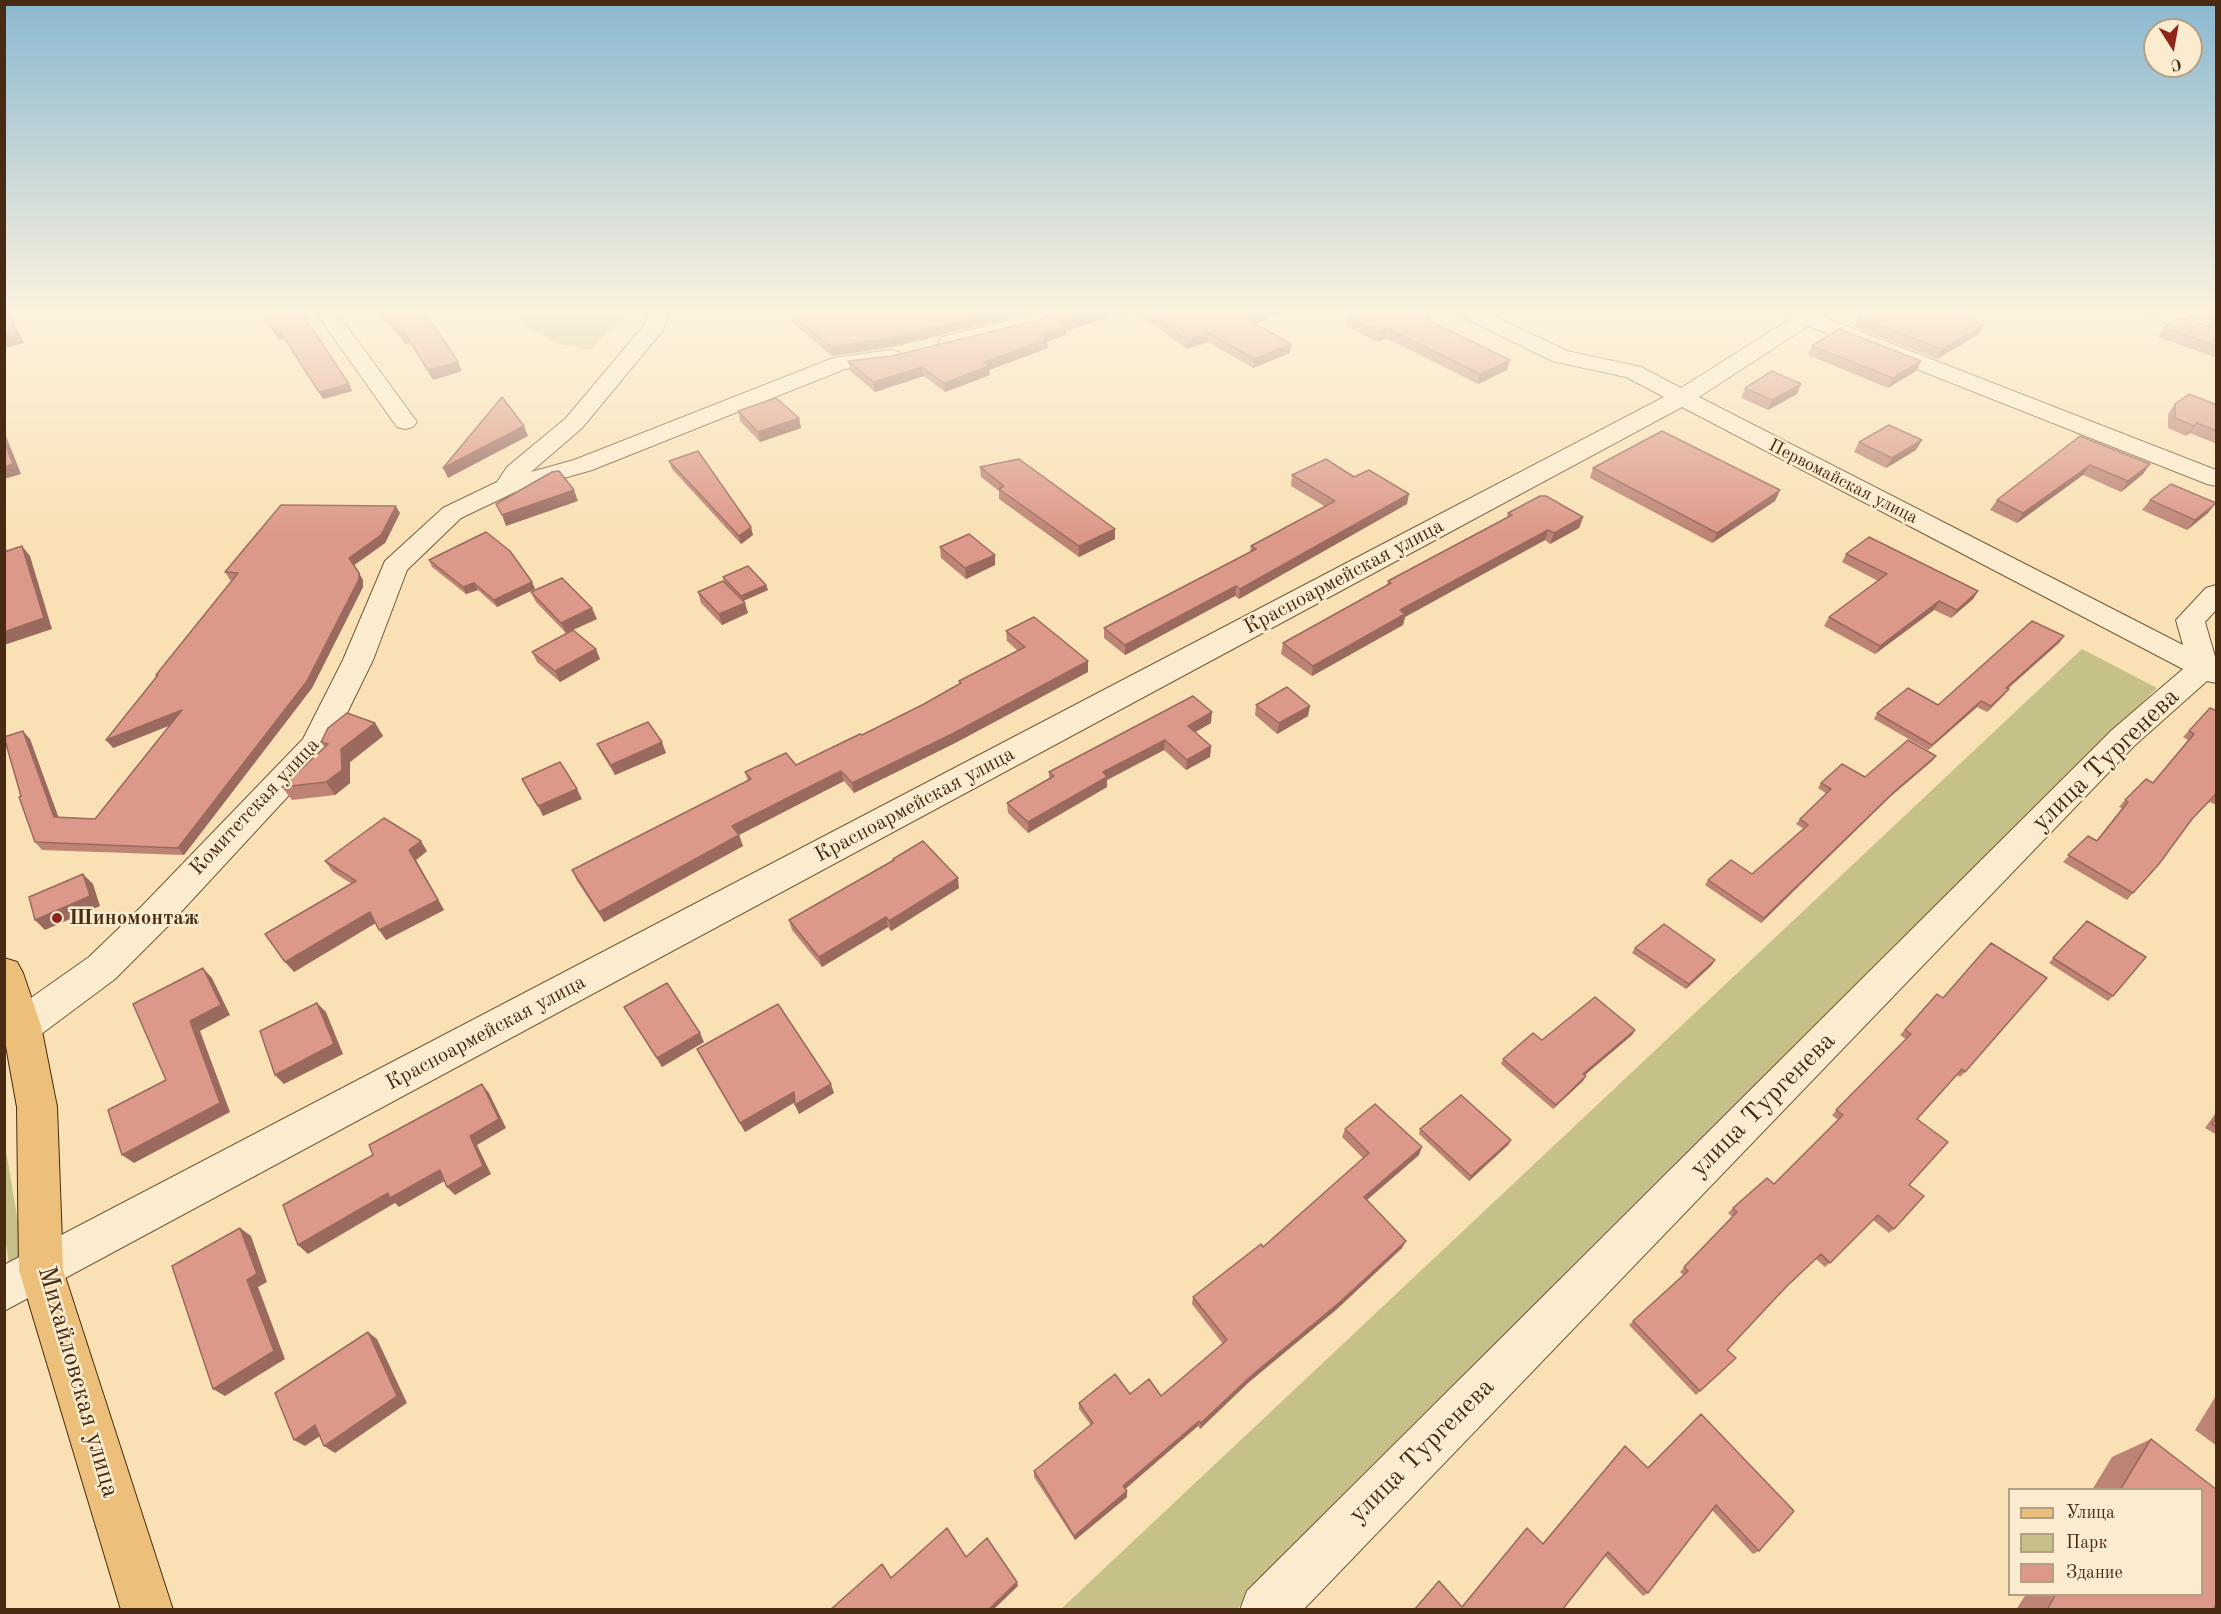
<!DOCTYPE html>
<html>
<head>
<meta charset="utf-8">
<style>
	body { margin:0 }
	#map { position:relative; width:2221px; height:1614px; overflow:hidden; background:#f9e1b5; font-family:"Old Standard TT",serif }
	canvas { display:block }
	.frame { position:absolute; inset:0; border:6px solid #482b12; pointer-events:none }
	.legend { position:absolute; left:2008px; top:1488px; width:195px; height:108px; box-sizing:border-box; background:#fbeccf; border:2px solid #b39f83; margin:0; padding:8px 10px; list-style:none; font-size:18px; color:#482b12 }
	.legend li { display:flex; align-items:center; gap:12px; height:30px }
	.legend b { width:30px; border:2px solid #b39f83 }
	.north { position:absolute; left:2143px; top:18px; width:60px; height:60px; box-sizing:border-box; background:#fbeccf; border:2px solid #b39f83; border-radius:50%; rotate:169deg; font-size:16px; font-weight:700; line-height:24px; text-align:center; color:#482b12 }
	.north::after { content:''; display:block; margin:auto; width:21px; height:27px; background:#8f2418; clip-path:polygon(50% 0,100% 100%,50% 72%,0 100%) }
</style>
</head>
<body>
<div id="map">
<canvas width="2221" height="1614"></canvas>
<div class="frame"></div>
<ul class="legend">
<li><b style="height:8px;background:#ecc07a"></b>Улица</li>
<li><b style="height:16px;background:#c5c188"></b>Парк</li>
<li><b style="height:16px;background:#dc9888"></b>Здание</li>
</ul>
<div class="north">С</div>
</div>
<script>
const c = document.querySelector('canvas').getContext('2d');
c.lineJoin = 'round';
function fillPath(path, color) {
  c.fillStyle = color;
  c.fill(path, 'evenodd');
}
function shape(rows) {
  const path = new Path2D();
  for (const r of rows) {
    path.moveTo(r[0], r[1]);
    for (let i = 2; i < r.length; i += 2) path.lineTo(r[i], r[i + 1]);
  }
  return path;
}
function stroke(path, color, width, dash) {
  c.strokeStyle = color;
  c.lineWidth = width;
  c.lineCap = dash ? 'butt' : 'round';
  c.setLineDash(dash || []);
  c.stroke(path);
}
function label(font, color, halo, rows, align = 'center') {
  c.font = font + ' "Old Standard TT",serif';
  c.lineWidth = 5;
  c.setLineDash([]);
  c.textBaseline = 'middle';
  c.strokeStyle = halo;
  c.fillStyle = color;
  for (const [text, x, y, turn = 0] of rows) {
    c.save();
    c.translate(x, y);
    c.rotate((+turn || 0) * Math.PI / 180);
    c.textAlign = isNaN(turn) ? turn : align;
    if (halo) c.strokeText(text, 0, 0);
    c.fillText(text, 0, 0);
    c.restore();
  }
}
const green = shape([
	[516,310,631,310,591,350,555,343,527,326],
	[2082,649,2157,688,1237,1609,1060,1610],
	[4,1139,25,1264,10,1271,5,1237]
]);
const minor = shape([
	[314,310,335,310,417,422,413,427,405,429,397,427,314,310],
	[650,310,671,310,663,330,582,428,531,472,574,460,833,358,891,350,899,352,902,357,899,362,891,364,845,369,592,470,515,492,461,518,407,570,373,660,327,754,168,926,115,979,36,1038,22,1042,8,1038,4,1023,8,1014,89,957,142,906,303,739,343,660,385,561,443,508,497,482,507,467,566,418,645,324,650,310],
	[1042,310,1072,310,1068,314,1038,327,950,349,942,347,939,342,942,337,1022,317,1042,310],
	[1454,310,1481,310,1567,351,1641,367,1681,388,1790,319,1784,316,1780,312,1782,310,1829,310,1823,317,2216,470,2216,486,2207,484,1808,326,1699,397,2183,645,2176,620,2206,588,2216,585,2216,610,2205,622,2216,660,2216,683,2207,681,2134,746,1303,1610,1240,1610,1247,1591,2112,730,2183,669,1682,407,4,1311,4,1265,1664,397,1626,377,1552,361,1457,314,1454,310],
	[2138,310,2169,310,2216,326,2216,339,2142,314,2138,310]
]);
const major = shape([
	[4,958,17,962,23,973,41,1026,57,1107,63,1270,173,1610,121,1610,19,1270,17,1107,4,1035,4,958]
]);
const wall = shape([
	[259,310,300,310,349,384,352,391,323,399,285,339,279,340],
	[377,310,420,310,458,362,462,371,433,380,410,343,405,344],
	[1062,310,1289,310,1255,324,1291,344,1290,353,1253,368,1208,342,1187,349,1134,311,1121,316,1118,314,1066,331,1066,335,1047,342,1048,348,989,370,990,375,945,392,924,376,875,392,850,371,848,361,892,356,1038,320],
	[2193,310,2217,310,2217,324,2190,315],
	[791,314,1022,315,893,347,832,356,793,323],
	[1347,317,1429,321,1510,360,1507,370,1478,384,1386,338,1377,342,1346,326],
	[1858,317,1984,325,1979,334,1937,359,1854,327],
	[2164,328,2217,329,2217,358,2158,337],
	[1812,346,1921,361,1916,371,1888,388,1808,355],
	[1745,388,1797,394,1768,410,1741,398],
	[2175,404,2217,405,2217,444,2190,433,2186,436,2168,428,2168,414],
	[738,411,799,418,801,428,760,442,740,421],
	[2080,436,2143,474,2121,492,2083,475,2017,523,1990,510,1997,500],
	[1922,440,1916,450,1886,468,1854,452,1859,442],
	[669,461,753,535,741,544,672,469],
	[980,467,1115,539,1079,557,999,499,999,491,981,477],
	[1593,468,1780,490,1775,501,1712,543,1590,478],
	[1292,475,1354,477,1407,504,1239,599,1235,596,1125,655,1104,638,1104,628,1250,552,1251,546,1326,507,1291,486],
	[2150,500,2208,513,2187,530,2142,510],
	[400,513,385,543,354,565,363,580,363,587,312,688,184,855,42,850,35,842,21,796,30,739,58,817,95,819,171,725,113,748,157,677,156,675,233,580,230,580,225,572],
	[1508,513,1583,517,1579,528,1550,544,1545,540,1405,617,1403,625,1312,676,1281,654,1283,643,1387,585,1388,581,1507,517],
	[940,547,995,565,966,579,941,558],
	[1846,554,1978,591,1973,599,1951,618,1934,610,1875,654,1824,626,1829,617,1878,581,1842,562],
	[429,560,532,582,535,589,497,607,478,590,466,594,432,567],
	[723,577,766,585,768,590,743,601,748,613,722,625,701,603,698,592,724,582],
	[531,592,597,619,566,633,536,602],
	[1006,631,1088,661,1088,672,955,743,854,793,844,781,739,835,743,846,604,922,577,881,572,870,748,781,745,772,796,765,862,735,924,704,959,684,959,681,1018,651,1007,641],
	[2060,642,2008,688,2005,694,1987,712,1977,707,1928,750,1874,719,1877,713,1938,705],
	[532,652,600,659,560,682,537,662],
	[1256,705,1308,716,1277,734,1255,715],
	[2210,708,2217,711,2217,805,2209,802,2192,819,2133,893,2127,900,2063,862,2088,836,2096,841,2122,808,2119,807,2125,800,2153,782,2188,740,2183,737],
	[375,723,383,736,350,762,350,783,335,795,292,800,282,787,325,748,321,742],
	[1211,723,1195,732,1211,746,1210,757,1186,770,1164,750,1107,780,1107,787,1028,833,1008,813,1007,803,1049,779,1049,772],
	[597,744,666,753,615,775,602,754],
	[1936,756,1932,761,1891,796,1761,923,1705,885,1708,880,1752,874,1804,829,1796,824,1800,819,1827,794,1818,788,1821,783,1865,777],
	[427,851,416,860,444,910,386,940,376,923,294,972,352,884,333,872,325,861],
	[893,859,959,888,891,931,888,927,822,967,792,930,789,920,893,861],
	[2087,921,2113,996,2108,1001,2049,963],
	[1635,948,1712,965,1686,989,1632,953],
	[1937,994,1965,1072,1960,1077,1957,1075,1917,1119,1909,1185,1894,1229,1889,1233,1873,1220,1825,1267,1816,1259,1786,1287,1727,1350,1736,1358,1696,1395,1629,1325,1684,1275,1680,1272,1733,1217,1728,1213,1733,1208,1774,1184,1838,1120,1832,1115,1906,1039,1900,1035],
	[624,1007,704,1042,662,1067],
	[1635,1030,1632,1035,1585,1075,1583,1081,1553,1109,1501,1064,1503,1059,1542,1040],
	[697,1049,834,1093,799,1114,795,1102,745,1132,702,1059],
	[2217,1111,2217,1135,2205,1128],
	[1345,1129,1419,1155,1367,1200,1402,1248,1337,1309,1249,1382,1200,1429,1198,1426,1125,1489,1127,1491,1127,1497,1075,1540,1034,1477,1034,1471,1091,1425,1079,1409,1079,1403,1130,1394,1161,1396,1223,1344,1192,1304,1193,1297,1263,1247,1363,1158,1342,1137],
	[1420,1129,1511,1140,1508,1145,1469,1181,1419,1134],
	[2217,1394,2217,1446,2195,1430],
	[1701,1414,1759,1551,1753,1554,1712,1510,1648,1593,1643,1596,1605,1556,1462,1606,1527,1528,1542,1544,1625,1446,1647,1468],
	[2151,1439,2217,1490,2217,1603,2213,1610,2016,1610,2026,1594,2202,1594,2202,1490,2092,1490,2112,1457]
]);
const shadedWall = shape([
	[6,310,8,310,24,343,4,348],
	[1005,310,1036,310,1022,315,893,347,832,356,831,347],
	[1101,310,1118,310,1118,314,1066,331,1066,335,1047,342,1048,348,989,370,990,375,945,392,944,383,1061,323],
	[1121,310,1134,310,1134,311,1121,316],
	[1267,310,1289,310,1245,328,1245,318],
	[1984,325,1979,334,1937,359,1942,349],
	[1387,328,1386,338,1377,342,1379,332],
	[276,333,281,333,285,339,279,340],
	[405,333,410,343,405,344,401,334],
	[1209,333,1208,342,1187,349,1187,340],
	[1291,344,1290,353,1253,368,1254,359],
	[1510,360,1507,370,1478,384,1480,374],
	[1921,361,1916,371,1888,388,1893,378],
	[458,362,462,371,433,380,428,370],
	[922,367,924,376,875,392,873,382],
	[349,384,352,391,323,399,319,392],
	[1801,384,1797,394,1768,410,1772,400],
	[799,418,801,428,760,442,758,432],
	[2197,423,2190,433,2186,436,2194,426],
	[524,426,528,436,448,478,443,468],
	[4,431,21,474,4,479],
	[1922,440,1916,450,1886,468,1892,458],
	[2150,464,2143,474,2121,492,2128,481],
	[2090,465,2083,475,2017,523,2023,513],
	[574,490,578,501,506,526,502,515],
	[1780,490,1775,501,1712,543,1717,533],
	[1409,494,1407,504,1239,599,1240,589],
	[2216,503,2208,513,2187,530,2195,520],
	[396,506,400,513,385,543,353,566,349,558],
	[1583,517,1579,528,1550,544,1554,533],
	[751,527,753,535,741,544,739,536],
	[1115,529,1115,539,1079,557,1079,546],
	[1548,530,1545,540,1405,617,1403,625,1312,676,1313,666,1400,610],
	[4,543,11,563,4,554],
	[22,546,30,556,52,629,4,645,4,632],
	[995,555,995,565,966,579,965,568],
	[359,573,363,580,363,587,312,688,184,855,178,848],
	[532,582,535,589,497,607,494,600],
	[474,583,478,590,466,594,463,587],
	[766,585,768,590,743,601,741,596],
	[1236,586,1235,596,1125,655,1125,645],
	[1978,591,1973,599,1951,618,1957,610],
	[1939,601,1934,610,1875,654,1880,646],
	[745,603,748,613,722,625,719,614],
	[592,608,597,619,566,633,561,623],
	[2064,636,2060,642,2003,693,2006,688],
	[596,649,600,659,560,682,555,671],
	[1088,661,1088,672,955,743,854,793,852,783],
	[2009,689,2005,694,1987,712,1991,706],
	[1981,701,1977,707,1928,750,1932,745],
	[1310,706,1308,716,1277,734,1279,723],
	[182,710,188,718,113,748,106,740],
	[1212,712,1211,723,1187,737,1188,726],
	[375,723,383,736,350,762,350,783,335,795,326,782,341,749],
	[23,731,30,739,61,824,54,817],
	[1165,740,1164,750,1107,780,1107,787,1028,833,1028,822,1103,772],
	[662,742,666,753,615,775,611,765],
	[1211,746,1210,757,1186,770,1187,760],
	[1936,756,1932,761,1891,796,1761,923,1764,918,1895,791],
	[841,771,844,781,735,837,732,826],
	[577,789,582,799,543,816,538,806],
	[739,835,743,846,604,922,599,912],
	[421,841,427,851,416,860,444,910,386,940,379,930,409,850],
	[83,874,93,884,100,906,45,930,35,920],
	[958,878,959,888,891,931,889,921],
	[370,912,377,922,294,972,285,962],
	[886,917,888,927,822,967,819,957],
	[1715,960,1712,965,1686,989,1689,984],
	[203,968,212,978,230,1015,200,1031,230,1112,134,1163,122,1155,220,1103,190,1021],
	[317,1003,326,1012,343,1054,284,1084,275,1075],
	[1635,1030,1632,1035,1580,1079,1583,1074],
	[700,1033,704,1042,662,1067,657,1058],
	[1586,1076,1583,1081,1553,1109,1556,1105],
	[482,1084,489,1093,506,1128,477,1145,491,1174,455,1195,447,1187,470,1136],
	[831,1084,834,1093,799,1114,795,1105],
	[794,1092,797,1101,745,1132,740,1123],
	[1511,1140,1508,1145,1469,1181,1471,1176],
	[1422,1147,1419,1155,1361,1205,1364,1197],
	[440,1170,448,1179,399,1207,395,1203,308,1254,298,1245,388,1193],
	[240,1228,251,1236,267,1282,258,1287,285,1359,225,1396,213,1389,247,1280],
	[1406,1241,1402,1248,1337,1309,1249,1382,1200,1429,1201,1423,1251,1376],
	[368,1332,377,1339,407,1403,335,1453,324,1446],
	[1199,1421,1198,1426,1123,1491,1123,1486],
	[315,1425,326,1432,305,1446,294,1440],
	[1127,1491,1127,1497,1075,1540,1074,1536],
	[1017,1582,1018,1586,993,1610,988,1610]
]);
const building = shape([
	[4,310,6,310,17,333,4,336,4,310],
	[260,310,300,310,349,384,319,392,281,333,276,333,260,310],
	[380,310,420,310,435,327,458,362,428,370,405,333,401,334,380,310],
	[806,310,1005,310,891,338,831,347,791,314,806,310],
	[1062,310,1101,310,1061,323,1066,326,1041,335,1047,339,984,362,989,366,944,383,922,367,873,382,848,361,892,356,1038,320,1062,310],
	[1145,310,1267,310,1245,318,1291,344,1254,359,1209,333,1187,340,1145,310],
	[1364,310,1414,310,1430,318,1426,319,1510,360,1480,374,1387,328,1379,332,1347,317,1364,310],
	[1871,310,1945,310,1984,325,1942,349,1858,317,1871,310],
	[2179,317,2217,329,2217,346,2164,328,2179,317],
	[1839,329,1921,361,1893,378,1812,346,1839,329],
	[1772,371,1801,384,1772,400,1745,388,1772,371],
	[2189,394,2217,405,2217,431,2197,423,2194,426,2175,418,2175,404,2189,394],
	[502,397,524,426,443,468,502,397],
	[776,398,799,418,758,432,738,411,776,398],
	[1889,425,1922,440,1892,458,1859,442,1889,425],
	[1662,431,1780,490,1717,533,1593,468,1662,431],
	[2080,436,2150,464,2128,481,2090,465,2023,513,1997,500,2080,436],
	[4,441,13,464,4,467,4,441],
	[698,451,751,527,739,536,669,461,698,451],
	[1019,459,1115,529,1079,546,999,489,1004,486,980,467,1019,459],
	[1326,459,1354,477,1369,470,1409,494,1240,589,1236,586,1125,645,1104,628,1256,549,1251,546,1335,501,1292,475,1326,459],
	[559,471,574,490,502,515,496,504,552,472,559,471],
	[2171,484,2216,503,2195,520,2150,500,2171,484],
	[1540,496,1546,496,1583,517,1554,533,1548,530,1400,610,1405,614,1313,666,1283,643,1391,583,1388,581,1512,515,1508,513,1540,496],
	[281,505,396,506,381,535,349,558,359,573,359,579,307,681,178,848,35,842,19,797,21,796,4,737,23,731,54,817,95,819,182,710,106,740,158,675,156,675,238,573,225,572,281,505],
	[486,532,510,551,532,582,494,600,474,583,463,587,429,560,486,532],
	[969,534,995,555,965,568,940,547,969,534],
	[1869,537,1978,591,1957,610,1939,601,1880,646,1829,617,1887,574,1846,554,1869,537],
	[22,546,44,618,4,632,4,552,22,546],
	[748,566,766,585,741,596,723,577,748,566],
	[562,578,592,608,561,623,531,592,562,578],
	[723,581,745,603,719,614,698,592,723,581],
	[1034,617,1088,661,954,733,852,783,841,771,732,826,739,835,599,912,572,870,751,779,745,772,786,753,796,765,860,734,862,735,924,704,961,683,959,681,1025,647,1006,631,1034,617],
	[2032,621,2064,636,2006,688,2009,689,1991,706,1981,701,1932,745,1877,713,1908,688,1938,705,2032,621],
	[573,630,596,649,555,671,532,652,573,630],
	[1287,687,1310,706,1279,723,1256,705,1287,687],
	[1193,696,1212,712,1188,726,1211,746,1187,760,1165,740,1103,772,1107,777,1028,822,1007,803,1054,776,1049,772,1193,696],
	[2210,708,2217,711,2217,796,2215,795,2192,819,2159,864,2133,893,2068,855,2088,836,2097,841,2128,802,2125,800,2146,779,2153,783,2194,734,2189,731,2210,708],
	[347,713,375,723,341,749,342,770,326,782,282,787,328,744,321,742,328,728,347,713],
	[648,722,662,742,611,765,597,744,648,722],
	[1908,740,1936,756,1895,791,1764,918,1708,880,1731,860,1752,874,1808,825,1800,819,1831,789,1821,783,1842,764,1865,777,1908,740],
	[560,762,577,789,538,806,522,779,560,762],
	[384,818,421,841,409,850,438,900,379,930,370,912,285,962,265,934,356,881,325,861,384,818],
	[923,841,958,878,889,921,886,917,819,957,789,920,894,860,893,859,923,841],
	[83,874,90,896,35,920,29,897,83,874],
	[2087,921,2146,957,2113,996,2053,958,2087,921],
	[1664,924,1715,960,1689,984,1635,948,1664,924],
	[1991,943,2047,978,1965,1072,1962,1069,1917,1119,1948,1142,1909,1185,1924,1196,1894,1229,1878,1215,1830,1263,1821,1254,1786,1287,1727,1350,1736,1358,1700,1391,1633,1321,1688,1271,1684,1267,1737,1212,1733,1208,1767,1178,1774,1184,1843,1115,1836,1110,1911,1034,1905,1030,1937,994,1943,998,1991,943],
	[203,968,221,1005,190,1021,220,1103,122,1155,108,1110,166,1080,133,1004,203,968],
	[667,983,700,1033,657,1058,624,1007,667,983],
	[1595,997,1635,1030,1583,1074,1586,1076,1556,1105,1503,1059,1533,1033,1542,1040,1595,997],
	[317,1003,334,1044,275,1075,260,1031,317,1003],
	[778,1004,831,1084,795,1105,794,1092,740,1123,697,1049,778,1004],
	[482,1084,499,1119,470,1136,483,1166,447,1187,440,1170,390,1198,388,1193,298,1245,283,1205,373,1155,369,1145,482,1084],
	[1461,1095,1511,1140,1471,1176,1420,1129,1461,1095],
	[1375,1104,1422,1147,1364,1197,1406,1241,1340,1302,1251,1376,1201,1423,1199,1421,1123,1486,1127,1491,1074,1536,1034,1471,1093,1423,1079,1403,1115,1374,1130,1394,1149,1379,1161,1396,1227,1340,1193,1297,1261,1244,1263,1247,1369,1153,1345,1129,1375,1104],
	[2217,1116,2217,1127,2212,1124,2217,1116],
	[240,1228,257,1274,247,1280,274,1351,213,1389,172,1266,240,1228],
	[368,1332,397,1396,324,1446,315,1425,294,1440,275,1393,368,1332],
	[1701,1414,1794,1511,1759,1551,1716,1505,1648,1593,1608,1552,1562,1610,1414,1610,1439,1581,1462,1607,1527,1528,1543,1544,1625,1446,1648,1468,1701,1414],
	[2151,1439,2217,1490,2217,1603,2213,1610,2047,1610,2056,1594,2202,1594,2202,1490,2120,1490,2151,1439],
	[947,1528,966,1557,987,1538,1017,1582,988,1610,830,1610,882,1564,891,1578,947,1528]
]);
const markers = [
	[57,918,6,"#8f2418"]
];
const farStreetnames = [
	["Первомайская улица",1843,482,27]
];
const streetNames = [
	["Красноармейская улица",1344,577,-28],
	["Красноармейская улица",915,805,-28],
	["Комитетская улица",255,807,-47],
	["Красноармейская улица",486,1033,-28]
];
const poiNames = [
	["Шиномонтаж",69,918]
];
const nearStreetnames = [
	["улица Тургенева",2106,760,-44],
	["улица Тургенева",1763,1105,-45],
	["Михайловская улица",78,1382,74],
	["улица Тургенева",1422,1451,-45]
];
fillPath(green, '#c5c188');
stroke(minor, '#74583b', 2);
stroke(major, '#482b12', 2);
fillPath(minor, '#fbeccf');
fillPath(major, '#ecc07a');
fillPath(wall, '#bd8375');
fillPath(shadedWall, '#9a6a5f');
fillPath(building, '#dc9888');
stroke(building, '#9a6a5f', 1.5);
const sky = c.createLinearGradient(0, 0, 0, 536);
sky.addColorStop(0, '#8ab8d0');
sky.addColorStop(0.58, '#fcf2de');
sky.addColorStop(1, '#fcf2de00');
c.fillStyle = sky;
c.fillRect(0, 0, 2221, 536);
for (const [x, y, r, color] of markers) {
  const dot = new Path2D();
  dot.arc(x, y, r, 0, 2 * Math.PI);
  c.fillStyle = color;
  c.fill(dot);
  stroke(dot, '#fbeccf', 2);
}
label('18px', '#482b12', '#fbeccf', farStreetnames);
label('21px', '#482b12', '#fbeccf', streetNames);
label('bold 21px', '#482b12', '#fbeccf', poiNames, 'left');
label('26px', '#482b12', '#fbeccf', nearStreetnames);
</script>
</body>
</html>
